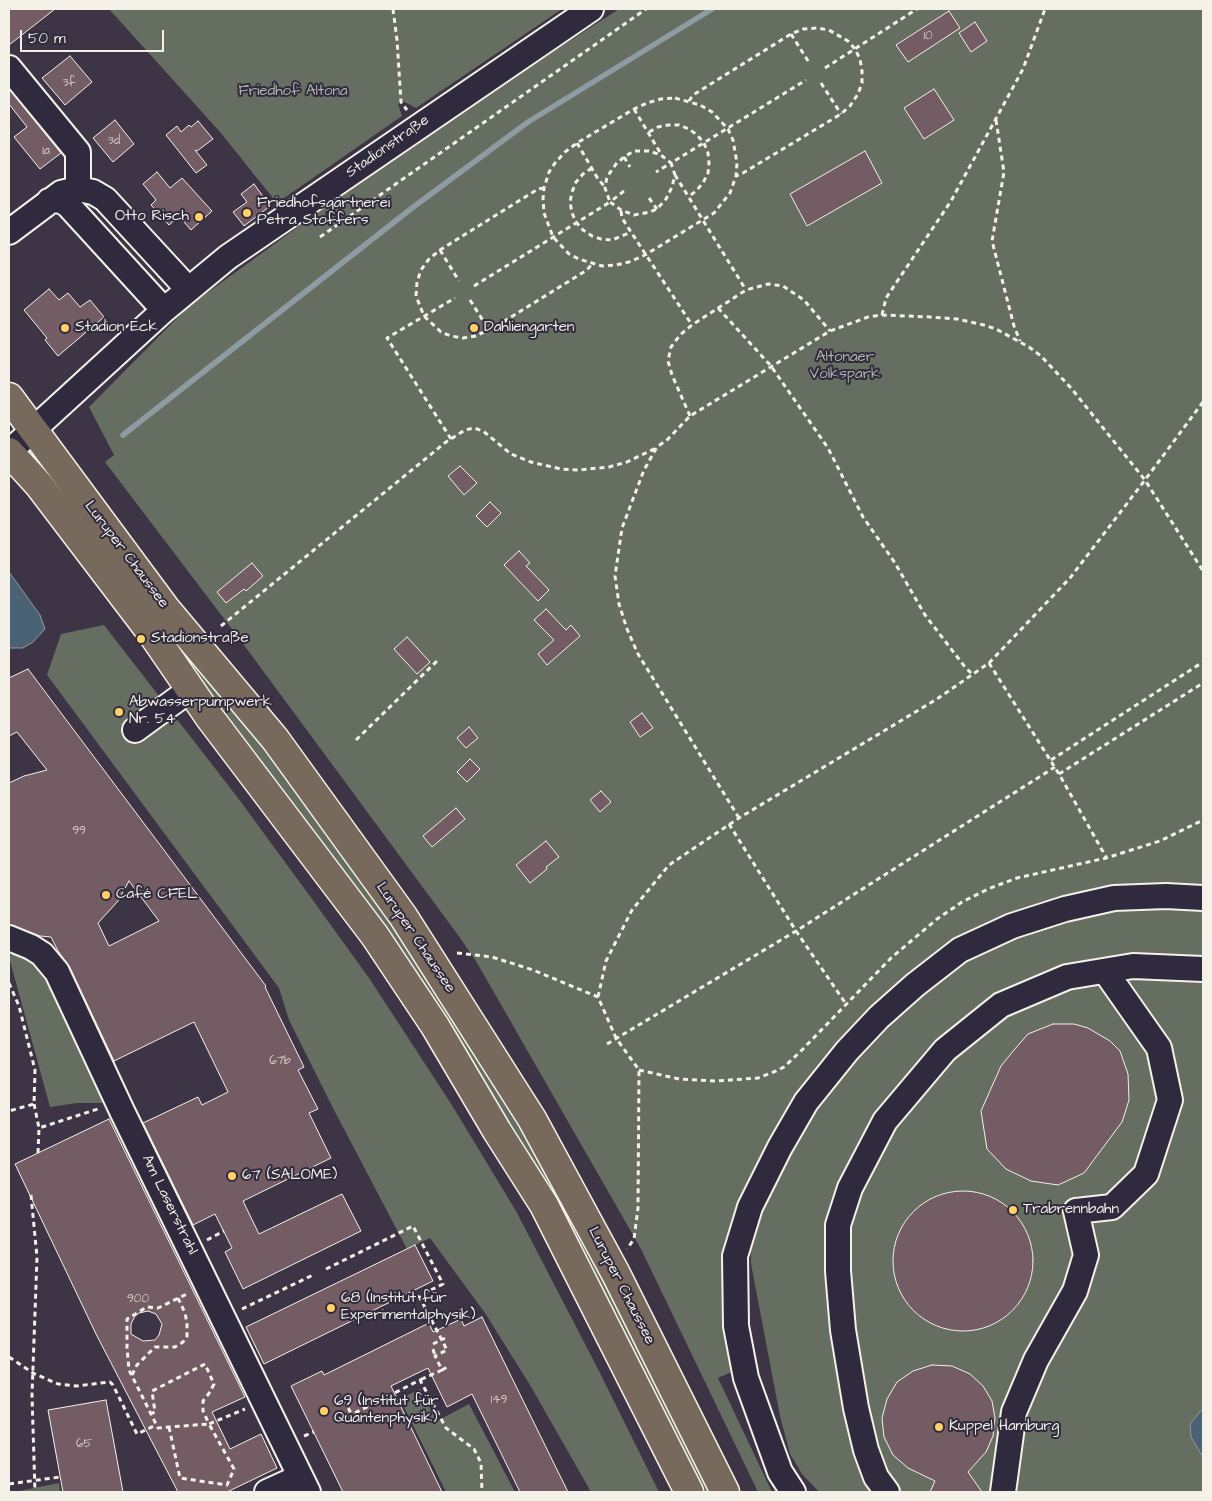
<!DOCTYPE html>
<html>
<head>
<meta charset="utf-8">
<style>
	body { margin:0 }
	#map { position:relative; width:1212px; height:1501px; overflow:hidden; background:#3d3445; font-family:"Architects Daughter",sans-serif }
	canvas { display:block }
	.frame { position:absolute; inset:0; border:10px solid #f4f1e8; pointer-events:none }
	.scale { position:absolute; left:20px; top:30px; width:144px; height:22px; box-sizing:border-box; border:2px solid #f4f1e8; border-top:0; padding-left:6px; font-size:15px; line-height:18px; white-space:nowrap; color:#f4f1e8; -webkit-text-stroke:4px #2f2a3d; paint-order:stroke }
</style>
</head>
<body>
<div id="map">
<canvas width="1212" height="1501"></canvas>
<div class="frame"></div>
<div class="scale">50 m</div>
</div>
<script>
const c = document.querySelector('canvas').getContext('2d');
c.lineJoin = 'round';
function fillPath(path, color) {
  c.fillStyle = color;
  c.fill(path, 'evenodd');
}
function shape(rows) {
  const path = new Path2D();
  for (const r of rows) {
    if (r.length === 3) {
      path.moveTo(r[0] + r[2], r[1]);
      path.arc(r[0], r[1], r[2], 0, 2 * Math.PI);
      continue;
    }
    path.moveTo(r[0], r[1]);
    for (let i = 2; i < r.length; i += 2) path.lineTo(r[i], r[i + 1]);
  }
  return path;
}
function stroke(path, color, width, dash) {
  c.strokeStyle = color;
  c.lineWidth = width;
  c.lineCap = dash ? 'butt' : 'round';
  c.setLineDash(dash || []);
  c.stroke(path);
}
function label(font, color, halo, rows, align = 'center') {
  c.font = font + ' "Architects Daughter",sans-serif';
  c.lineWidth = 4;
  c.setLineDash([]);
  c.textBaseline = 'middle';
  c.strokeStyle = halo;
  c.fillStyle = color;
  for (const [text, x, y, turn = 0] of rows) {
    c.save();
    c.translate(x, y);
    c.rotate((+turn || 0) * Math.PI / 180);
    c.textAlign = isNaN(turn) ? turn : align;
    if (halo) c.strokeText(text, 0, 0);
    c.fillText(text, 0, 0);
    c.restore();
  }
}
const green = shape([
	[109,9,562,9,416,108,403,101,398,104,402,116,277,203,220,132],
	[619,9,1203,9,1203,1492,819,1492,802,1474,790,1454,780,1416,751,1264,750,1230,730,1236,723,1261,723,1287,728,1324,736,1370,718,1378,772,1492,758,1492,641,1249,476,961,458,935,241,641,105,462,114,455,89,407,189,306,426,134],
	[62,486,257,734,353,865,502,1093,562,1195,714,1492,700,1492,580,1252,56,491],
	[104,625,238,798,312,899,369,978,450,1102,516,1211,598,1369,659,1492,591,1492,530,1385,485,1313,430,1238,407,1249,334,1110,289,1020,279,988,47,675,61,634],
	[14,950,45,972,106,1103,77,1103,50,1107,10,961,10,956],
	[420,1389,437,1421,469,1404,515,1492,446,1492,400,1399],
	[59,1483,60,1492,15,1492]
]);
const water = shape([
	[9,572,40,615,45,629,33,642,23,648,9,648,9,572],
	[1203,1408,1203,1457,1191,1437,1190,1424,1203,1408]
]);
const stream = shape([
	[123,435,412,208,528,122,712,9]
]);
const building = shape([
	[9,9,55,9,9,45,9,9],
	[949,11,960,28,908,62,896,45,949,11],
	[975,22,987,41,971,52,959,33,975,22],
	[70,56,92,82,65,105,42,78,70,56],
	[9,89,61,153,40,169,14,137,27,127,9,104,9,89],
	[934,89,954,120,924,139,904,108,934,89],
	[115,120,134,144,113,162,93,138,115,120],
	[198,121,213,139,197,151,195,150,207,165,196,173,166,135,177,126,181,132,189,125,191,127,198,121],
	[865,151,882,183,807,226,790,194,865,151],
	[157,172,170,188,182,178,212,211,191,230,179,216,169,225,151,205,156,200,143,184,157,172],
	[254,184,270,206,244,226,233,212,247,202,241,194,254,184],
	[49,289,59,300,68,293,80,307,90,300,104,317,58,356,45,340,47,338,24,310,49,289],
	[460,466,477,483,464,495,448,476,460,466],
	[490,502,501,513,487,527,476,516,490,502],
	[519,551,530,563,526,566,549,590,538,601,504,565,519,551],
	[252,563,263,576,246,591,244,589,226,603,217,592,252,563],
	[546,609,566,630,571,625,580,636,547,665,538,654,554,640,534,620,546,609],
	[407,637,430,662,417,674,394,649,407,637],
	[28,669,266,986,265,987,304,1067,298,1070,318,1109,309,1113,331,1158,243,1201,259,1234,342,1194,361,1231,243,1289,225,1252,232,1248,215,1214,193,1225,143,1123,198,1097,202,1105,228,1092,194,1022,114,1061,69,966,58,951,51,937,40,936,9,925,9,783,24,776,47,770,17,732,9,736,9,678,28,669],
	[129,881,159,921,109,946,98,923,118,901,129,881],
	[642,713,653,728,640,737,630,722,642,713],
	[469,727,478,738,466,748,457,738,469,727],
	[470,759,480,769,467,782,457,772,470,759],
	[601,791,611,802,600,812,590,800,601,791],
	[456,808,465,819,432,847,423,836,456,808],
	[546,841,559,857,546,867,547,869,530,883,516,865,546,841],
	[1053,1024,1074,1024,1088,1028,1110,1041,1120,1051,1128,1074,1129,1100,1122,1122,1084,1173,1058,1185,1031,1181,1006,1169,987,1149,981,1111,1001,1066,1014,1050,1028,1034,1053,1024],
	[109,1119,245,1397,212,1412,230,1449,261,1434,277,1468,227,1492,178,1492,96,1334,15,1164,109,1119],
	[148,1311,156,1314,162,1324,159,1335,155,1340,143,1341,131,1334,131,1324,135,1316,139,1313,148,1311],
	[963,1261,70],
	[415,1245,433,1281,264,1364,246,1327,415,1245],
	[482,1317,568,1492,520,1492,472,1394,447,1407,428,1368,391,1386,442,1492,343,1492,291,1386,322,1371,324,1375,429,1323,433,1332,461,1319,464,1326,482,1317],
	[932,1365,952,1366,970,1374,983,1386,992,1401,995,1418,993,1436,986,1452,968,1472,982,1492,930,1492,935,1481,908,1468,893,1455,884,1437,882,1418,887,1399,897,1382,913,1371,932,1365],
	[106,1400,123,1492,63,1492,48,1410,106,1400]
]);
const path = shape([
	[393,9,397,40,401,102,407,110],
	[791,34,810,64],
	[825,68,917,9],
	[821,83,841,114],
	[675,98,700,105,712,112,728,129,733,140,737,163,736,176,730,193,714,213,645,255,629,262,616,265,602,266,579,259,569,254,553,237,544,213,543,199,544,188,549,172,555,163,565,152,577,143,634,109,647,103,661,99,675,98],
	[689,101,693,95,791,34,803,29,817,28,829,30,848,41,855,49,860,59,862,71,862,83,858,94,850,106,841,114,743,173,736,176],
	[634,109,661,154],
	[996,120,1004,172,992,241,1014,326,1020,341],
	[649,132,658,127,668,125,679,125,689,129,697,135,704,143,708,153,709,163,708,173,703,183,696,191,688,197],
	[577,143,598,179,605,187],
	[624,157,630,167],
	[592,168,583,174,576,182,572,192,570,202,572,213,576,222,583,230,592,236,601,239,612,240,631,232],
	[675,175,746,290],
	[544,188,538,189,440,250,429,259,421,270,417,282,416,296,424,316,441,332,451,336,463,338,476,336,503,322,587,270,592,264],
	[624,191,610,202,621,210,634,215,650,212,657,209,666,199,672,187,675,175,671,163,806,80],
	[649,198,657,209],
	[621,211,622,218,631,232,692,325],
	[320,237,646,9],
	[440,250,459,281],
	[474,286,610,202,605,188,607,177,616,164,624,157,634,151,649,151,661,155,671,163,656,172],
	[470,300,489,330],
	[718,308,771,366,828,448,863,517,895,563,925,615,965,667,973,675],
	[882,315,886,298,951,201,1023,69,1045,9],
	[690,416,672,375,668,361,671,347,680,335,692,325,746,290,768,284,783,286,804,300,830,331],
	[451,439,387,338,455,298],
	[221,626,446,442,465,430,474,428,483,431,511,454,531,462,561,469,578,470,609,467,627,462,656,448],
	[989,663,1059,774,1106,857],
	[356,740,439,659],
	[1051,760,1203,662],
	[1059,774,1203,683],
	[739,818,638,654,627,629,619,604,615,576,622,528,644,470,657,447,668,439,690,416,830,331,868,317,882,315,930,317,957,319,984,325,996,329,1029,347,1041,356,1071,388,1145,480,1203,571],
	[729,824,796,931,846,1004],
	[457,953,492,957,533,970,598,997,616,1038,639,1070,638,1208,634,1239,627,1249],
	[9,983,19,1006,35,1070,34,1104,9,1111],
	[598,997,606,961,632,910,669,865,739,818,937,699,989,663,1070,578,1145,480,1203,402],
	[607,1044,796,931,1055,767],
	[639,1070,679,1079,716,1081,758,1078,776,1071,784,1067,801,1051,891,958,937,919,962,902,988,889,1017,878,1106,858,1160,841,1203,820],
	[34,1104,39,1128,98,1109],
	[38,1153,39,1128],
	[31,1195,37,1257,32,1395,35,1492],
	[207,1240,224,1231],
	[326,1269,413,1226,443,1284,419,1296,447,1350,435,1356,442,1370,420,1380],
	[242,1309,313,1275],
	[433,1349,435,1356],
	[9,1357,33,1373,58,1384,76,1386,110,1382,113,1385,137,1434,156,1425],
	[442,1370,449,1366],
	[132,1375,137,1365,155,1347,175,1347,183,1342,187,1336,187,1323,185,1313,178,1298],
	[344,1400,352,1415],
	[150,1414,155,1412,152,1391,205,1364,214,1384,210,1392,203,1401,203,1411,209,1424,245,1409],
	[347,1417,420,1380,446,1428,474,1449,481,1463,482,1492],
	[169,1427,180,1478,227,1485,234,1469,209,1424,169,1427,158,1428,129,1370,127,1348,127,1319,147,1307,158,1308,189,1293],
	[304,1436,314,1432],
	[9,1484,60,1477]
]);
const minor = shape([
	[9,68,78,152,78,189],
	[49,201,60,200,68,205,164,310],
	[9,232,61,193,78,189,93,192,105,199,188,289],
	[9,452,164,310,228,257,591,9],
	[135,730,191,689],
	[9,938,31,947,42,954,57,972,122,1111,308,1492],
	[267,1492,300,1477],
	[793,1492,780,1472,746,1378,736,1326,735,1256,750,1207,780,1147,806,1102,847,1051,879,1017,915,985,960,950,1012,926,1065,909,1114,898,1166,896,1203,898],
	[887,1492,876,1477,866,1450,856,1408,843,1330,838,1271,838,1225,850,1188,885,1121,945,1050,1001,1005,1067,977,1133,966,1203,969],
	[1003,1492,1014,1412,1036,1360,1075,1291,1086,1255,1076,1211,1112,1207,1146,1174,1170,1100,1159,1048,1105,971]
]);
const major = shape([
	[9,397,166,609,275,739,403,916,532,1119,616,1274,725,1492],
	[9,452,39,485,153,635,210,718,375,936,435,1026,497,1131,544,1205,689,1492]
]);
const pathBridge = shape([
	[433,1344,445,1338]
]);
const markers = [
	[247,213,5,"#ffd166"],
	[199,217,5,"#ffd166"],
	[65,328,5,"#ffd166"],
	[474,328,5,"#ffd166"],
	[141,639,5,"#ffd166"],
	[119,712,5,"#ffd166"],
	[106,895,5,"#ffd166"],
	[232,1176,5,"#ffd166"],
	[1013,1210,5,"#ffd166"],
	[331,1308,5,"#ffd166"],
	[324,1411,5,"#ffd166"],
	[939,1427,5,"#ffd166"]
];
const numberNames = [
	["10",928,36],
	["3f",69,83],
	["3d",114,141],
	["1a",46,151],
	["99",79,831],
	["67b",280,1061],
	["900",138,1299],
	["149",499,1400],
	["65",84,1444]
];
const parkNames = [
	["Friedhof Altona",293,92],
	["Altonaer",845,358],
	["Volkspark",845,375]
];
const streetNames = [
	["Stadionstraße",388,147,-35],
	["Luruper Chaussee",126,555,53],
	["Luruper Chaussee",415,938,56],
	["Am Laserstrahl",169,1205,64],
	["Luruper Chaussee",621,1286,63]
];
const poiNames = [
	["Friedhofsgärtnerei",257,204],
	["Petra Stoffers",257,221],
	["Otto Risch",189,217,"right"],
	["Stadion Eck",75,328],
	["Dahliengarten",484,328],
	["Stadionstraße",151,639],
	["Abwasserpumpwerk",129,703],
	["Nr. 54",129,720],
	["Café CFEL",116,895],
	["67 (SALOME)",242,1176],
	["Trabrennbahn",1023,1210],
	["68 (Institut für",341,1299],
	["Experimentalphysik)",341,1316],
	["69 (Institut für",334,1402],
	["Quantenphysik)",334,1419],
	["Kuppel Hamburg",949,1427]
];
fillPath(green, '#666e61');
fillPath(water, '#4a6273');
stroke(water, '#8e9ba2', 1);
stroke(stream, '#8e9ba2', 5.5);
fillPath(building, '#735c64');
stroke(building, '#f4f1e8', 1);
stroke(minor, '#f4f1e8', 28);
stroke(major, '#f4f1e8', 31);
stroke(path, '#f4f1e8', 3, [5, 4]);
stroke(minor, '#2f2a3d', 24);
stroke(major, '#77695c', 28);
stroke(pathBridge, '#f4f1e8', 3, [5, 4]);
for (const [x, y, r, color] of markers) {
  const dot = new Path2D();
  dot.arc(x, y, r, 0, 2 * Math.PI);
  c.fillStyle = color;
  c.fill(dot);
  stroke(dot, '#2f2a3d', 2);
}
label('12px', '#d4ccc7', null, numberNames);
label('15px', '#b4b6ab', '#2f2a3d', parkNames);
label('15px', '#f4f1e8', '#2f2a3d', streetNames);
label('15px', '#f4f1e8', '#2f2a3d', poiNames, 'left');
</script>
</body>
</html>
